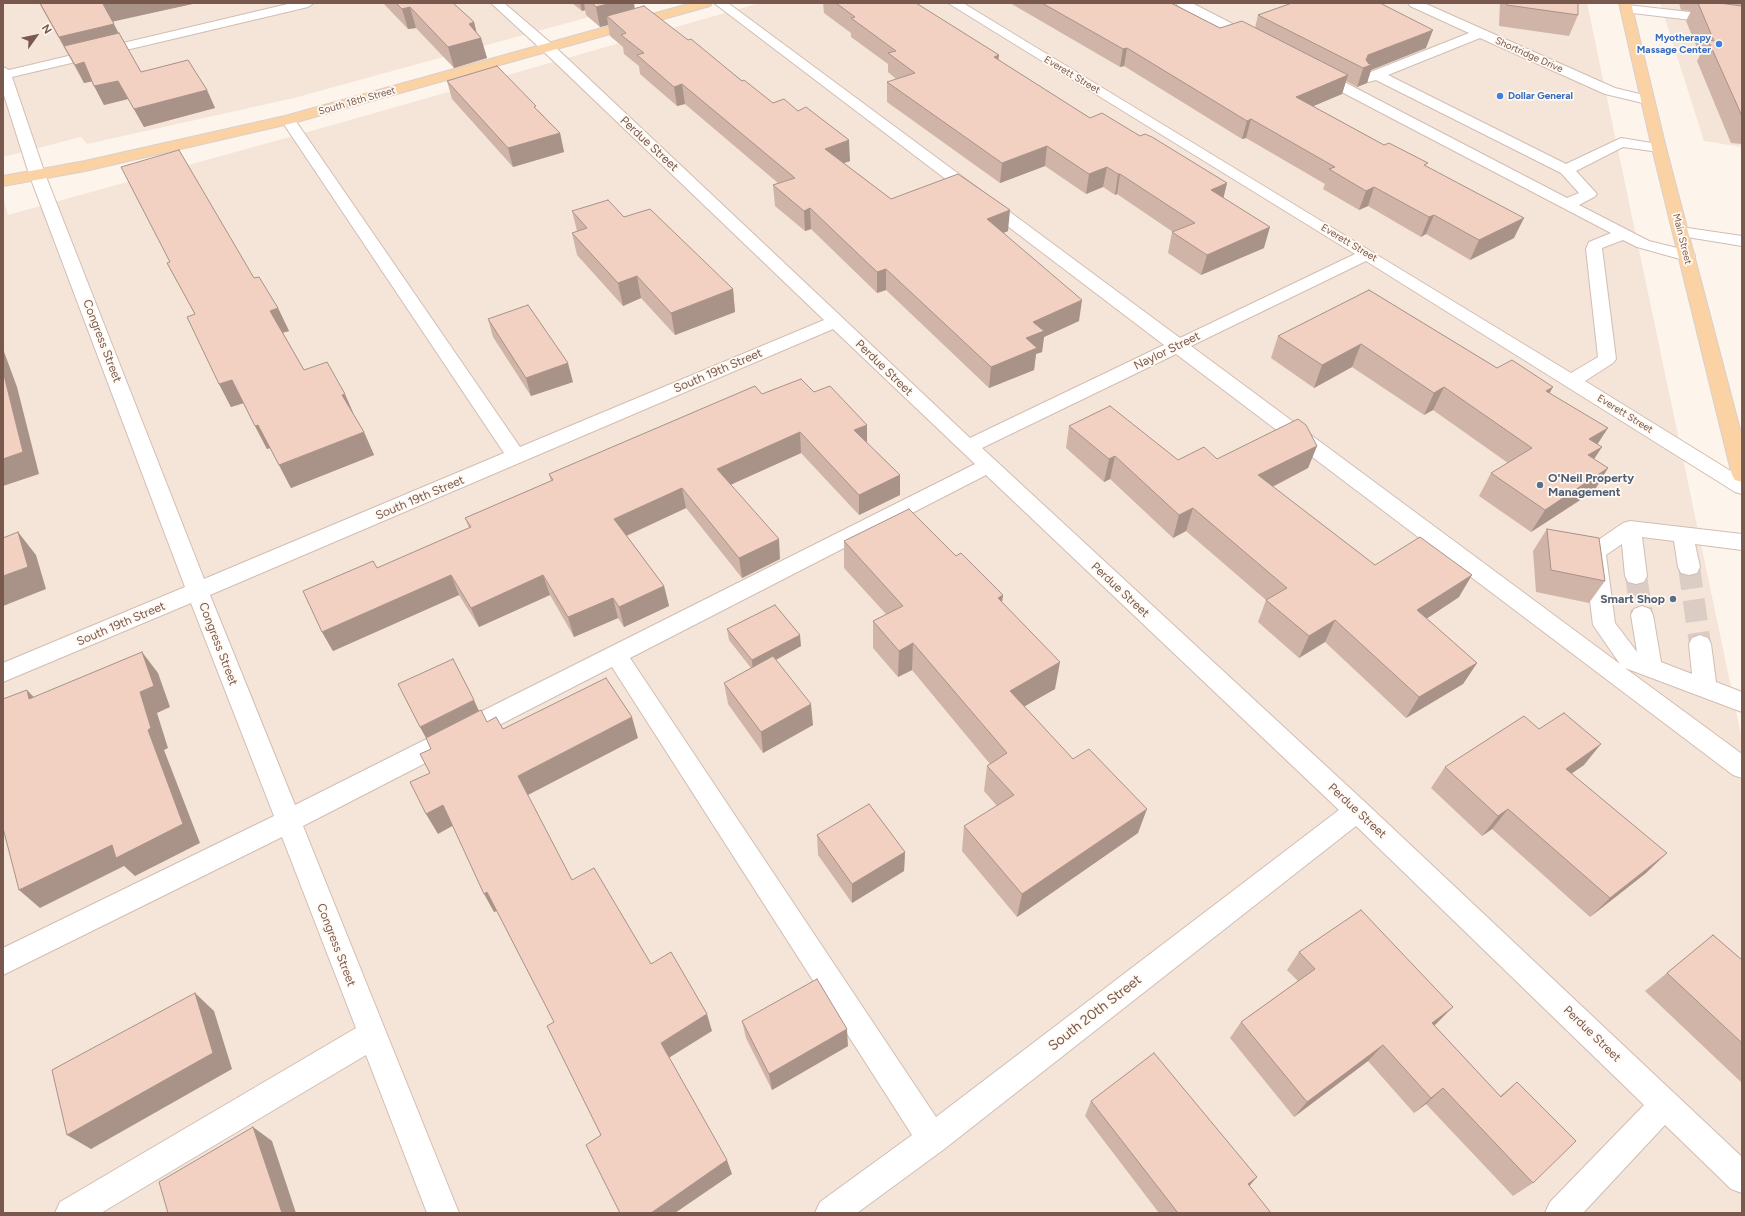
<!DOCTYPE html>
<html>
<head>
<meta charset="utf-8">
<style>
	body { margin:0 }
	#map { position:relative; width:1745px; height:1216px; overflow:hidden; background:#fdf4eb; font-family:Figtree,sans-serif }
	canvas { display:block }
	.frame { position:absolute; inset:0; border:4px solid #79584d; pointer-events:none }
	.north { position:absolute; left:16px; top:16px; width:40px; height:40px; -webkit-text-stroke:3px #fff9f2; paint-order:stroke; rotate:57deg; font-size:11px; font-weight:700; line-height:16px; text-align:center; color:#79584d }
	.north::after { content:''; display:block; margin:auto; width:14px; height:18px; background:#79584d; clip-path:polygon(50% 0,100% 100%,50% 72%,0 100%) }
</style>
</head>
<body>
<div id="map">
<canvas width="1745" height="1216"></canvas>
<div class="frame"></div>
<div class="north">N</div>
</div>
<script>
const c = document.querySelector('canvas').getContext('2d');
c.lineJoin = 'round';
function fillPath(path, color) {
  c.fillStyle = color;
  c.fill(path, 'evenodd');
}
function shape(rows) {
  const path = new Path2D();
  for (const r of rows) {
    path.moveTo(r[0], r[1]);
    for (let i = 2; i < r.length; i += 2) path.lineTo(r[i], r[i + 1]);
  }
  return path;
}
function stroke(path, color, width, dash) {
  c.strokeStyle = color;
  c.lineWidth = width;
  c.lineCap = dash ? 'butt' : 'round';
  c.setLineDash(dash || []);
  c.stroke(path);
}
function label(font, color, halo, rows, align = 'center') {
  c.font = font + ' Figtree,sans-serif';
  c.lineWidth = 3.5;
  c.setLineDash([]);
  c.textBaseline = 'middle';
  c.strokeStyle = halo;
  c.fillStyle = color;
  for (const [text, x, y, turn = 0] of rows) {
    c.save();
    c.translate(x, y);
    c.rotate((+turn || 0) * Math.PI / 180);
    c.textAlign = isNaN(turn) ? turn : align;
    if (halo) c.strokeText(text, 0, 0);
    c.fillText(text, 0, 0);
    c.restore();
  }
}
const residential = shape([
	[3,3,640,3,294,98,87,144,81,137,3,157],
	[760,3,1587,3,1742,739,1742,1213,3,1213,3,197,8,215,322,128],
	[1660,3,1742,3,1742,147,1704,141]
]);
const minorTunnel = shape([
	[1689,567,1700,644],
	[1636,576,1642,615]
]);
const minor = shape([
	[292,3,314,3,308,7,12,77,45,174,204,579,504,453,281,120,283,117,293,117,520,447,824,320,542,50,491,3,504,3,552,44,970,438,1164,345,714,3,728,3,1180,338,1355,254,948,3,963,3,1571,373,1598,357,1586,249,1589,242,1611,233,1313,77,1311,74,1313,71,1318,70,1323,71,1567,198,1579,193,1561,173,1376,80,1368,82,1363,81,1361,78,1363,75,1469,33,1410,6,1408,3,1424,3,1615,88,1652,97,1654,100,1652,103,1647,104,1605,94,1480,38,1388,75,1566,164,1621,138,1664,145,1666,148,1664,151,1659,152,1623,147,1576,171,1597,194,1594,197,1579,205,1649,241,1693,252,1695,256,1693,260,1687,261,1637,247,1623,240,1602,248,1616,359,1613,363,1585,381,1742,478,1742,494,1735,492,1366,261,1191,346,1620,664,1593,625,1584,552,1588,547,1623,523,1630,521,1742,534,1742,550,1695,544,1700,567,1697,573,1689,575,1681,573,1678,567,1674,541,1642,537,1647,576,1644,582,1636,584,1628,582,1625,576,1622,544,1606,555,1615,623,1637,652,1631,615,1634,609,1642,606,1650,609,1653,615,1661,662,1692,674,1689,644,1692,638,1700,635,1708,638,1711,644,1716,682,1742,692,1742,712,1625,668,1742,754,1742,778,1733,775,1176,354,982,448,1366,803,1742,1157,1742,1193,1731,1189,1665,1125,1583,1213,1545,1213,1550,1202,1644,1105,1356,826,943,1150,857,1213,815,1213,820,1202,912,1135,612,667,303,826,459,1213,427,1213,366,1055,101,1213,55,1213,60,1202,356,1028,282,837,3,975,3,948,274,816,191,603,3,682,3,663,185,587,29,174,3,92,3,67,9,70,292,3],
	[833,329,975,464,295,805,210,595,833,329],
	[986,475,1339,810,936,1117,630,658,986,475],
	[1176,3,1192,3,1258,37,1260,40,1258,43,1248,43,1178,6,1176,3],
	[1628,5,1742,18,1742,26,1624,12,1622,9,1624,6,1628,5],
	[1681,227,1742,236,1742,246,1675,235,1673,232,1675,229,1681,227]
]);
const major = shape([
	[692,3,712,3,710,6,293,123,85,171,3,186,3,176,85,161,285,116,692,3],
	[1619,3,1631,3,1666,148,1742,437,1742,482,1735,480,1732,475,1652,148,1619,3]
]);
const wall = shape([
	[39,3,197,3,112,21,119,33,141,72,207,90,215,108,144,127,128,99,104,105,92,81,84,83],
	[383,3,453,3,474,22,476,32,481,38,487,58,454,68,416,28,408,29],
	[572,3,634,3,634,9,688,40,850,161,844,163,891,199,1008,231,1003,233,1079,321,1044,337,1042,352,1036,354,1034,370,989,388,886,290,877,293,811,229,805,231,775,206,773,185,778,183,685,104,677,106,640,74,639,66,624,54,623,47,610,36,608,25,600,27,586,15,585,10,582,11],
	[823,3,916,3,998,60,1090,118,1140,136,1227,183,1223,198,1264,248,1201,275,1168,253,1172,232,1173,232,1117,194,1115,195,1103,187,1086,194,1045,166,1000,183,887,102,887,82,896,79,888,72,888,64,851,37,851,33,824,13],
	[1010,3,1171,3,1220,28,1255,28,1258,15,1426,48,1371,70,1367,83,1357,87,1346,81,1342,94,1313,106,1384,145,1426,166,1514,238,1470,260,1426,234,1421,237,1368,206,1359,210,1323,189,1325,184,1246,138,1242,139,1124,66,1120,67],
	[1500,3,1578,3,1578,15,1569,36,1499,26],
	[1679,3,1742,3,1742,144,1731,143,1697,61,1700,55,1686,21,1691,11,1681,10],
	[447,81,538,110,560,133,564,152,513,167,452,99],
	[572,211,624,217,733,289,735,312,675,335,641,298,623,306,577,255,572,233,577,231],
	[167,263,254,278,278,308,289,331,283,333,304,370,355,417,364,432,374,455,291,488,270,448,267,449,243,403,231,407,219,384,195,314],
	[1369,290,1497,368,1549,393,1597,444,1594,459,1608,468,1594,491,1531,532,1479,496,1491,473,1508,463,1433,410,1424,415,1352,367,1314,388,1271,358,1278,336],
	[488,319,573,382,531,396,493,337],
	[814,392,867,425,867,443,900,475,900,495,859,515,801,453,730,485,780,559,742,578,686,508,627,536,664,586,669,606,624,627,618,618,574,637,550,595,479,627,459,595,333,651,322,632,377,568,469,528,465,518,551,481,549,474,762,394],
	[1069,426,1178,460,1217,459,1317,446,1308,468,1273,487,1375,565,1459,597,1426,619,1477,663,1463,684,1406,718,1325,642,1299,658,1258,622,1266,600,1186,531,1173,538,1110,479,1104,482,1066,448],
	[1547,529,1605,581,1589,603,1536,592,1533,551],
	[844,541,956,556,1003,595,1002,602,1055,689,1024,706,1138,833,1017,917,962,851,964,826,997,806,984,791,987,766,990,764,912,670,898,677,873,648,873,621,886,614,844,568],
	[727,629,801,646,776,660,813,725,763,753,728,704,724,683,751,668,729,640],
	[1539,729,1584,765,1572,773,1646,873,1590,917,1492,829,1482,836,1431,788,1445,767],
	[817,835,905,852,904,871,852,903,818,855],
	[1713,935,1742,960,1742,1083,1645,991],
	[1299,952,1436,1024,1434,1025,1500,1096,1517,1082,1533,1183,1513,1196,1426,1104,1414,1113,1368,1061,1294,1117,1230,1038,1241,1022,1298,981,1287,970],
	[742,1021,848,1046,772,1090,746,1038],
	[1091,1101,1257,1177,1249,1186,1271,1213,1159,1213,1085,1116]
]);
const shadedWall = shape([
	[108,3,197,3,111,22,103,4],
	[580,3,584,3,585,10,582,11],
	[611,3,634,3,636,17,607,16,608,25,600,27,596,7],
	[410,7,416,28,408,29,402,9],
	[474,22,478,38,481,38,487,58,454,68,448,47,469,24],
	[114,24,122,42,64,46,68,54,59,37],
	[1433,30,1426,48,1371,70,1367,83,1357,87,1366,60,1368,55],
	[1127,48,1124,66,1120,67,1123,49],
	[999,55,997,74,994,57],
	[84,62,94,81,84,83,75,65],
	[1348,75,1342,94,1290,116,1296,97],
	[118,81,128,99,104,105,94,86],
	[682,84,685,104,677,106,674,87],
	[207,90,215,108,144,127,134,109],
	[1251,119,1246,138,1242,139,1247,121],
	[560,133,564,152,513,167,508,148],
	[849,140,850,161,826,169,825,149],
	[1047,146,1045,166,1000,183,1002,163],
	[1107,167,1103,187,1086,194,1089,174],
	[1118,174,1120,174,1117,194,1115,195],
	[1227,183,1222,204,1211,190],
	[1374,187,1368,206,1359,210,1366,191],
	[810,208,811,229,805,231,804,211],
	[1010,210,1008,231,986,240,987,219],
	[1434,215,1426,234,1421,237,1429,217],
	[1524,218,1514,238,1470,260,1479,240],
	[1270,227,1264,248,1201,275,1207,255],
	[886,269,886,290,877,293,877,272],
	[637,276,641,298,623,306,618,283],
	[733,289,735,312,675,335,671,313],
	[1082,300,1079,321,1044,337,1042,352,1036,354,1034,370,989,388,991,367,1026,338,1033,322],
	[278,308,289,331,281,333,270,311],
	[1361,344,1352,367,1314,388,1322,365],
	[3,349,17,387,39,474,3,486],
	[568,363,573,382,531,396,526,378],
	[232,380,244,403,231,407,219,384],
	[1444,387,1433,410,1424,415,1434,393],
	[1553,387,1540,410,1546,391],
	[345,394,355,417,342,395],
	[258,425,270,448,267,449,255,426],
	[867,425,867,445,854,430],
	[1608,428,1593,451,1589,439],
	[364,432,374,455,291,488,279,465],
	[800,432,801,453,719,490,717,469],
	[1317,446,1308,468,1250,498,1258,475],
	[1602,447,1587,470,1588,455],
	[1115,456,1110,479,1104,482,1109,459],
	[1608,468,1594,491,1531,532,1545,510],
	[900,475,900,495,859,515,859,495],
	[682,488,686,508,619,539,614,519],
	[1193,508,1186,531,1173,538,1179,515],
	[18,532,36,555,46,589,3,606,3,576],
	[779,539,780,559,742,578,739,558],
	[451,575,459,595,333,651,322,632],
	[543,575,550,595,479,627,471,608],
	[1472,575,1459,597,1405,633,1417,610],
	[664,586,669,606,624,627,619,607],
	[1003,595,999,622,998,598],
	[613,598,618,618,574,637,568,617],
	[1335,620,1325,642,1299,658,1309,636],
	[800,635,801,646,753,672,752,660],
	[913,643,912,670,898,677,899,651],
	[142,652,158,673,170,707,157,713,168,748,164,750,200,843,135,876,124,866,40,908,19,890,148,730,140,692],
	[1060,662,1055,689,1006,717,1010,691],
	[1477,663,1463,684,1406,718,1419,697],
	[27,690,46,710,29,699],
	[474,700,479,711,426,738,420,727],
	[811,704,813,725,763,753,761,732],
	[632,717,638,738,526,796,518,776],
	[1601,744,1584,765,1549,789,1566,769],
	[443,805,454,825,438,834,426,814],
	[1147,809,1138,833,1017,917,1022,894],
	[1508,809,1492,829,1482,836,1498,816],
	[905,852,904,871,852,903,852,884],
	[1667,853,1646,873,1590,917,1610,898],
	[487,892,497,911,494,912,484,894],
	[195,993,214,1011,232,1069,91,1149,67,1135],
	[1453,1007,1436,1024,1416,1039,1432,1023],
	[707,1014,712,1031,667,1059,661,1043],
	[847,1029,848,1046,772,1090,769,1074],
	[1383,1045,1368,1061,1294,1117,1307,1102],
	[1443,1088,1426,1104,1414,1113,1431,1098],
	[253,1127,272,1141,296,1213,282,1213],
	[727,1160,732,1174,675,1213,651,1213],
	[1257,1177,1245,1191,1248,1184]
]);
const building = shape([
	[40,3,108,3,103,4,114,24,59,37,40,3],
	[396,3,453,3,474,22,469,24,481,38,448,47,410,7,402,9,396,3],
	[592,3,611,3,596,7,592,3],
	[836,3,916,3,999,55,994,57,1090,118,1102,113,1140,136,1145,134,1152,137,1227,183,1211,190,1270,227,1207,255,1172,232,1195,223,1120,174,1118,174,1107,167,1089,174,1047,146,1002,163,887,82,915,73,888,53,896,51,851,18,855,17,836,3],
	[1042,3,1171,3,1220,28,1242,21,1348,75,1296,97,1384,145,1389,143,1428,163,1424,165,1524,218,1479,240,1434,215,1429,217,1374,187,1366,191,1329,169,1335,167,1251,119,1247,121,1127,48,1123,49,1042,3],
	[1292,3,1380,3,1433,30,1368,55,1366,60,1369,64,1373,64,1363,68,1258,15,1292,3],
	[1507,3,1578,3,1578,15,1507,5,1507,3],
	[1698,3,1719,3,1742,6,1742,116,1708,40,1714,41,1698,3],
	[644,6,688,40,691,39,742,81,744,80,773,103,784,99,798,111,806,107,849,140,825,149,891,199,958,174,1010,210,987,219,1082,300,1033,322,1044,331,1026,338,1037,348,991,367,886,269,877,272,810,208,804,211,773,185,795,178,682,84,674,87,637,55,644,53,621,35,626,33,607,16,644,6],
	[119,33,141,72,188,60,207,90,134,109,118,81,94,86,84,62,75,65,64,46,119,33],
	[497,66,536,106,534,107,560,133,508,148,447,81,497,66],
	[179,150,254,278,259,277,278,308,270,311,304,370,327,362,345,394,342,395,364,432,279,465,258,425,255,426,232,380,219,384,187,317,195,314,167,263,170,262,121,167,179,150],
	[608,200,624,217,650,209,733,289,671,313,637,276,618,283,572,233,587,228,572,211,608,200],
	[1369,290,1497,368,1512,360,1553,387,1546,391,1608,428,1589,439,1602,447,1588,455,1608,468,1545,510,1491,473,1532,448,1444,387,1434,393,1361,344,1322,365,1278,336,1369,290],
	[528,305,568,363,526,378,488,319,528,305],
	[3,371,23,452,3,459,3,371],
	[801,379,814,392,830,386,867,425,854,430,900,475,859,495,800,432,717,469,779,539,739,558,682,488,614,519,664,586,619,607,613,598,568,617,543,575,471,608,451,575,322,632,303,591,373,561,377,568,471,527,465,518,553,480,549,474,755,386,762,394,801,379],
	[1110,406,1178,460,1204,447,1217,459,1298,419,1306,425,1317,446,1258,475,1375,565,1420,537,1472,575,1417,610,1477,663,1419,697,1335,620,1309,636,1266,600,1287,588,1193,508,1179,515,1115,456,1109,459,1069,426,1110,406],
	[909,509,956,556,961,553,1003,595,998,598,1060,662,1010,691,1073,759,1089,749,1147,809,1022,894,964,826,1014,795,987,766,1007,753,913,643,899,651,873,621,903,606,844,541,909,509],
	[1547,529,1599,538,1605,581,1551,570,1547,529],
	[18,532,28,567,3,576,3,538,18,532],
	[775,605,800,635,752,660,727,629,775,605],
	[142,652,154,686,140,692,151,728,148,730,183,824,116,858,112,845,19,890,3,828,3,699,27,690,29,699,142,652],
	[773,656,811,704,761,732,724,683,773,656],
	[453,659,474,700,420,727,398,684,453,659],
	[606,678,632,717,518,776,572,880,594,868,651,964,671,952,707,1014,661,1043,727,1160,651,1213,620,1213,586,1145,601,1135,547,1026,554,1022,487,892,484,894,443,805,426,814,410,782,430,773,420,754,431,749,426,738,481,710,487,722,496,717,503,729,606,678],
	[1564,713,1601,744,1566,769,1667,853,1610,898,1508,809,1498,816,1445,767,1524,716,1539,729,1564,713],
	[869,804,905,852,852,884,817,835,869,804],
	[1361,910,1453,1007,1432,1023,1501,1097,1517,1082,1576,1141,1533,1183,1443,1088,1431,1098,1383,1045,1307,1102,1241,1022,1315,969,1299,952,1361,910],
	[1713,935,1742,960,1742,1043,1667,973,1713,935],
	[817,979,847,1029,769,1074,742,1021,817,979],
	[195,993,213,1053,67,1135,52,1070,195,993],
	[1154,1053,1257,1177,1248,1184,1271,1213,1178,1213,1091,1101,1154,1053],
	[253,1127,282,1213,168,1213,159,1182,253,1127]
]);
const markers = [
	[1719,44,4,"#3f7fe0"],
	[1500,96,4,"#3f7fe0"],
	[1540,485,4,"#5c6f8a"],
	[1673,599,4,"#5c6f8a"]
];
const farShopnames = [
	["Myotherapy",1711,38],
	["Massage Center",1711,50],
	["Dollar General",1508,96,"left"]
];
const farStreetnames = [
	["Shortridge Drive",1529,55,24],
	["Everett Street",1072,75,31],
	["South 18th Street",357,101,-16],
	["Main Street",1682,239,76],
	["Everett Street",1349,243,31],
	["Everett Street",1625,414,32]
];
const streetNames = [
	["Perdue Street",649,144,43],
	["Congress Street",102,341,69],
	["Naylor Street",1167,351,-26],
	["Perdue Street",884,368,44],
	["South 19th Street",718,371,-23],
	["South 19th Street",420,498,-23],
	["Perdue Street",1120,590,43],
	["South 19th Street",121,624,-23],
	["Congress Street",218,644,69],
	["Perdue Street",1357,811,43],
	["Congress Street",336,945,69],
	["Perdue Street",1592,1034,44]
];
const serviceNames = [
	["O'Neil Property",1548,478],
	["Management",1548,492],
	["Smart Shop",1665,599,"right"]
];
const nearStreetnames = [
	["South 20th Street",1095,1013,-38]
];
fillPath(residential, '#f5e5d9');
stroke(minorTunnel, '#dccdc4', 22, [22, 11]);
stroke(minor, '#d2bdb2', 2);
stroke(major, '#d9d0cd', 2);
fillPath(minor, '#fff');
fillPath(major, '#fad2a4');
fillPath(wall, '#d0b4a7');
fillPath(shadedWall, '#a99288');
fillPath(building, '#f2d1c2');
stroke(building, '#a99288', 1);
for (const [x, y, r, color] of markers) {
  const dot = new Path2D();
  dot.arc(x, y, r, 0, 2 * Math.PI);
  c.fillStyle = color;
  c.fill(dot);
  stroke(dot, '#fff9f2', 1.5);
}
label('bold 10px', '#366cbe', '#fff9f2', farShopnames, 'right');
label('10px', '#79584d', '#fff9f2', farStreetnames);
label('12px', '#79584d', '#fff9f2', streetNames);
label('bold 12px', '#4e5e75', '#fff9f2', serviceNames, 'left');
label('14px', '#79584d', '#fff9f2', nearStreetnames);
</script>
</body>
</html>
